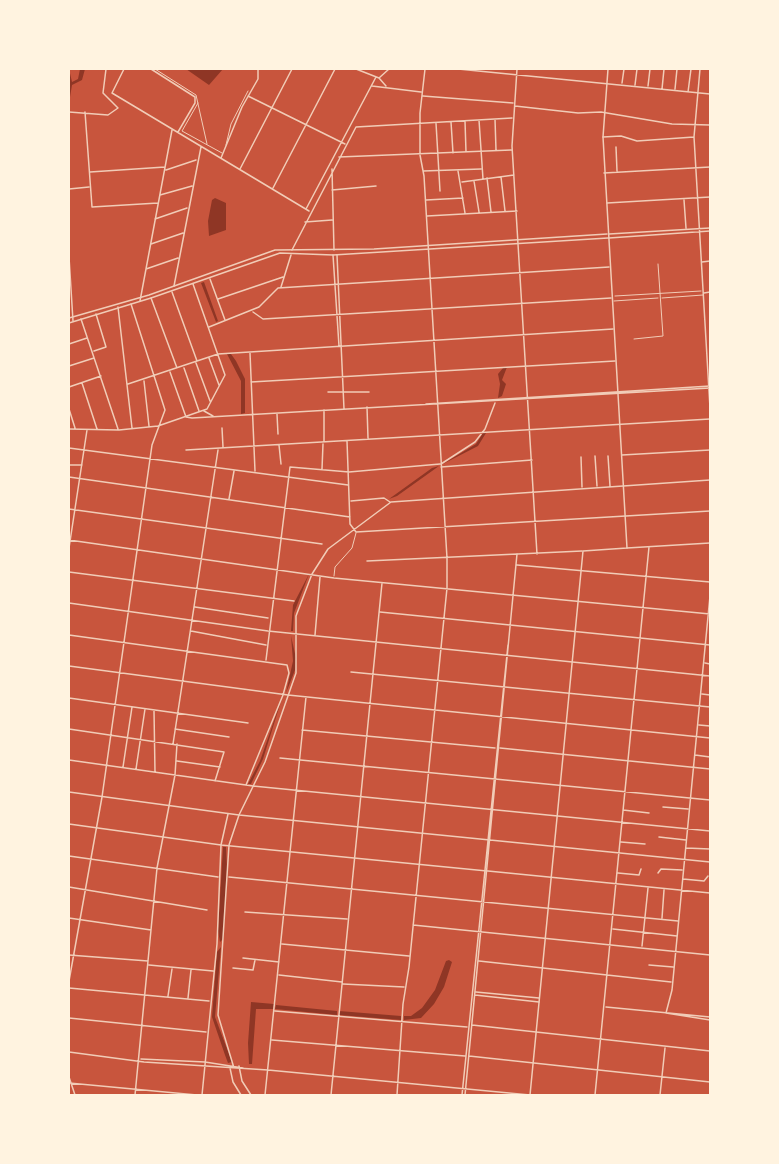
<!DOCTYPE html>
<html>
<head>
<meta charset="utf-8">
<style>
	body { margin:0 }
	#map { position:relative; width:779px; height:1164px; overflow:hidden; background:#c8553d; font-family:Signika,sans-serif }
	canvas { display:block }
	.frame { position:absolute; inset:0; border:70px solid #fff3e0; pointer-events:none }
</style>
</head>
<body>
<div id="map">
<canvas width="779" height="1164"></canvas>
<div class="frame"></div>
</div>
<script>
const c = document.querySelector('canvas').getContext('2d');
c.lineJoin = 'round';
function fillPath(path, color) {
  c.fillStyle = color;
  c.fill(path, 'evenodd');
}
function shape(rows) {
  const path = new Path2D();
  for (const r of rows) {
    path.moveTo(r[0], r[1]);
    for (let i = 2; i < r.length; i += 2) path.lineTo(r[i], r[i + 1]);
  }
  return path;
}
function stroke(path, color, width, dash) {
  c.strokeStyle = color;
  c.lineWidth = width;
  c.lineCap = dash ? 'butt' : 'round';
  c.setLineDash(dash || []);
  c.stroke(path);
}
const water = shape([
	[69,69,72,82,78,79,80,69,85,69,82,80,72,85,69,103],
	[186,69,223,69,209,85],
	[215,198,226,203,226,230,209,236,208,221,212,200],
	[204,282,218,321,216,322,201,283],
	[227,354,231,354,236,361,245,379,245,413,241,414,241,381],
	[507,367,502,380,506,384,502,396,498,398,500,384,498,374,503,368],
	[483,433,486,433,478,446,441,465,476,444],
	[439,466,397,496,389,499,432,468],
	[309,574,294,613,293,631,291,631,293,605],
	[291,636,296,658,295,670,286,693,293,661],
	[283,695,263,759,251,784,248,784,260,761],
	[223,847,226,847,227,870,223,939,220,942,218,931],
	[221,947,215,1017,232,1062,228,1063,225,1055,212,1017,217,952],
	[449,960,452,962,444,987,434,1004,421,1018,404,1020,404,1016,411,1016,422,1008,435,990,446,961],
	[251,1002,274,1004,273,1009,256,1009,252,1064,249,1064,248,1043],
	[276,1005,337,1011,337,1015,275,1009],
	[339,1011,401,1016,401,1020,339,1015]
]);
const service = shape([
	[615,296,701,291],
	[662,298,703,295],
	[614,301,658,298],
	[634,339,663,336,658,264]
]);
const pedestrian = shape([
	[155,69,196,95,207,144],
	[198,103,182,131,222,153],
	[226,145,231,124,248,91],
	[334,576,335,567,352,548,356,533]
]);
const minor = shape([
	[124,69,112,93,309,211],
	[151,69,195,97,195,103,178,132],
	[356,69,379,78,386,86],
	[458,69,710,94],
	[517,69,512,146,537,554],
	[700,69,694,137,710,408],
	[379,78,389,69],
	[622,83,624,69],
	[635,85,637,69],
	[372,86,421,92],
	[648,86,650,69],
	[662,89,664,69],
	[675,89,677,69],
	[688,92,691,69],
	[248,96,345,144],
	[423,96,513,103],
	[515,106,578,113,601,112,672,124,710,125],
	[69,112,108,115,118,108,103,93,106,69],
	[85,112,92,207,158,203],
	[495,119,496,150],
	[479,120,483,179],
	[465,121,466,152],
	[451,122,453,153],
	[436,123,440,191],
	[603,137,621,136,637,141,694,137],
	[616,147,617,171],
	[339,157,511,150],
	[221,158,242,107,258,79,258,69],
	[240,169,292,69],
	[332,169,334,250],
	[166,170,196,160],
	[423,171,481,169],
	[458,171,465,213],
	[90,172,165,167],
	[604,173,710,167],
	[501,177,505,211],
	[487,178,491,212],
	[474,181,479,212],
	[462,182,514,175],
	[273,188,335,69],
	[69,189,89,187],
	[332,190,376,186],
	[160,195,192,186],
	[426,200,463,198],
	[684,200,686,228],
	[607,203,710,197],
	[306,209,376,77],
	[427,216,517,211],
	[155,219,187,208],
	[305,222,332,220],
	[609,234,710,228],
	[609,238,710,231],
	[151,244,183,233],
	[292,250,356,127,512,118],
	[333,255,339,346],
	[337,255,344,409],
	[69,257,73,321],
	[702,262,710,261],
	[146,269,178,258],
	[210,279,225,320],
	[174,286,201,147],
	[281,287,291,255],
	[172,292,197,361],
	[704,293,710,292],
	[151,298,177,368],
	[218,299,283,277],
	[140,301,172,130],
	[118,307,132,428],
	[253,312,263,319,611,298],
	[81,319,118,429],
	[209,327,259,307,278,288,609,267],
	[69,344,87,338],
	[94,351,106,347,96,314],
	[250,353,255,471],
	[209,358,219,385],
	[196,363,210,401],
	[69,366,94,358],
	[184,368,199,411],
	[170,372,186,417,192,418,710,388],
	[144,381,149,426],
	[251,382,615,361],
	[82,383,97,429],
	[128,384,218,354,613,329],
	[69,387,101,376],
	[328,392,369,392],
	[426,404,710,386],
	[367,407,368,438],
	[69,409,75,428],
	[324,410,324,441],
	[204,411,213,416],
	[277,414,278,434],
	[222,428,223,447],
	[69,429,119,430,158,426,207,409,225,375,193,284],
	[347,441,350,524,356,532,710,511],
	[279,445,281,464],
	[69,448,348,485],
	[186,450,710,419],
	[622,455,710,450],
	[595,456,597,486],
	[608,456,610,486],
	[581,457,582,487],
	[441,464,475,442,485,429,495,403],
	[69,465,82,465],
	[441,467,532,460],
	[322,469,323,444],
	[69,477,350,517],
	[229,499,234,471],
	[351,501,384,498,390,502],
	[391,502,710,480],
	[69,509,322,544],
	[69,540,334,578,710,614],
	[69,548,87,430],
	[627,548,710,543],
	[367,561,582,551],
	[517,565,710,582],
	[69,572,294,601],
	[69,603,268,631,710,676],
	[195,607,268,618],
	[380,612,710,645],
	[191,631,266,645],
	[69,635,287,665,289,673,283,695,246,785],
	[315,635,320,577],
	[266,660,290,467,349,472,440,464],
	[705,663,710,664],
	[69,666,288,695,710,738],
	[351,672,710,707],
	[702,694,710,695],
	[69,698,248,723],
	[154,711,155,772],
	[699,725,710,726],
	[69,729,224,752,215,781],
	[175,729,229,737],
	[302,730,495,748],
	[173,744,218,450],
	[500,748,710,769],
	[695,755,710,757],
	[280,758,710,800],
	[69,760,253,786,710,831],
	[177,761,220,767],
	[123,767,132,707],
	[136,769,145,709],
	[663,807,688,809],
	[623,810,649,813],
	[659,837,686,840],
	[490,840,710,862],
	[621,842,645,844],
	[686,848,710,849],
	[69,856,218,877],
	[488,871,710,893],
	[618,873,639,875,641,869],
	[658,873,661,869,682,870],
	[229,877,678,921],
	[683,879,704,881,708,876],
	[69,887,207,910],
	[245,912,347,919],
	[69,918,151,930],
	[662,918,664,890],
	[413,925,710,955],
	[613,929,677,936],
	[282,944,409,956],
	[642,946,648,888],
	[69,955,148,961],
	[243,958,279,962],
	[479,961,671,982],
	[149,965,213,971],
	[649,965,673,967],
	[233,968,253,970,255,960],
	[279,975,342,982],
	[69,981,102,797,152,445,165,410,131,304],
	[343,984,404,987],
	[69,988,209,1001],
	[476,992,539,998],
	[475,995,539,1002],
	[168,996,172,969],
	[188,998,191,970],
	[606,1007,710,1017],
	[275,1011,467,1027],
	[666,1013,672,990,710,596],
	[666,1013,710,1020],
	[69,1018,206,1032],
	[472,1025,710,1051],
	[272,1040,465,1056],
	[69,1052,144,1062,268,1070,530,1095],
	[469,1056,710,1082],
	[141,1059,205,1062,243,1068],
	[239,1066,242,1081,251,1095],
	[230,1068,233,1082,241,1095],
	[234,1068,218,1015,229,845,239,815,265,762,296,673,296,616,312,574,328,549,391,502],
	[69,1077,75,1095],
	[69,1083,197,1095],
	[135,1095,157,868,175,775,177,744],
	[202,1095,217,944,221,845,228,814],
	[265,1095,306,697],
	[331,1095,382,583],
	[397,1095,403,1004,409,967,447,588,447,558,424,176,420,155,420,113,425,69],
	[462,1095,508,645],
	[465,1095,517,554],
	[595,1095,649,547],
	[660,1095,665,1048]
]);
const tertiary = shape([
	[69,318,149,295,275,250,374,249,607,234],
	[69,323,151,298,280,253,333,255,608,238],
	[69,792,239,815,490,840],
	[69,824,221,845,487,871],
	[530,1095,583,551,627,548,603,137,608,69]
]);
fillPath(water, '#8f3625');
stroke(service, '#f1ccb7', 1);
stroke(pedestrian, '#f1ccb7', 1);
stroke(minor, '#f1ccb7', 1.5);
stroke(tertiary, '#f1ccb7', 1.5);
</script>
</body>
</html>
